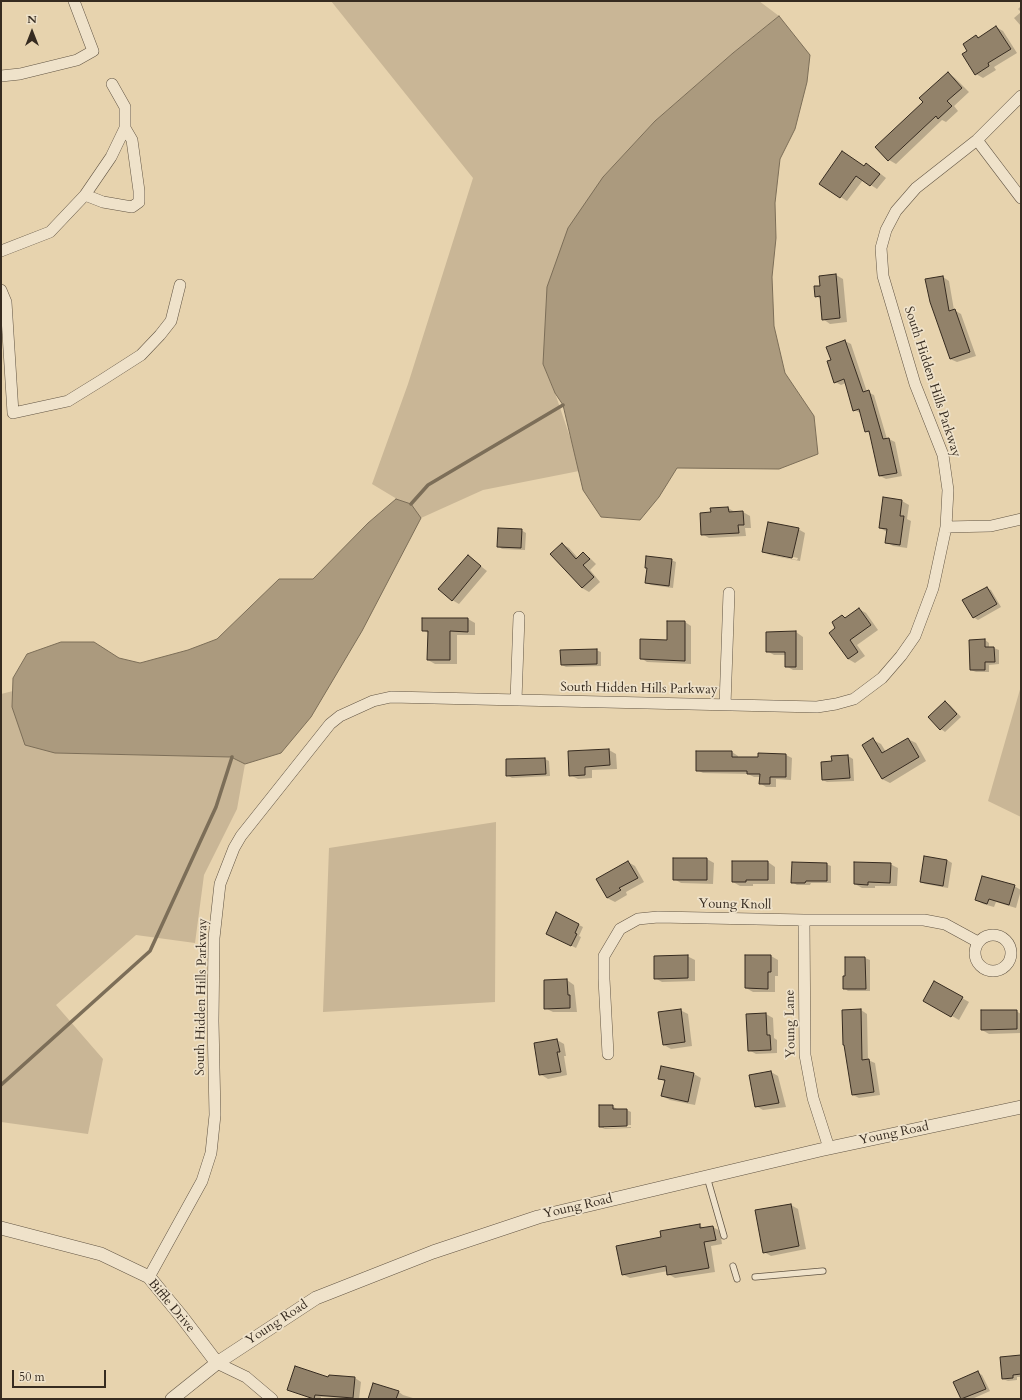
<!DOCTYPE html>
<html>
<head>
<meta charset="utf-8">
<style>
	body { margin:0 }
	#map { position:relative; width:1022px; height:1400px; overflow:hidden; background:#e7d3ae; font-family:Cardo,serif }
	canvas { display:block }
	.frame { position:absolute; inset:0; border:2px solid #362b20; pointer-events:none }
	.north { position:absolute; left:12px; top:12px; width:40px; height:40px; -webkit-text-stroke:3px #efe2ca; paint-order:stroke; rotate:0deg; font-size:11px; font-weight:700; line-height:16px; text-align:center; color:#362b20 }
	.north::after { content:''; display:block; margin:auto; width:14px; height:18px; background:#362b20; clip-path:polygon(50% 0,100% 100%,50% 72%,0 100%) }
	.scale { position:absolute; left:12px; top:1370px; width:94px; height:18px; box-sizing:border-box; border:2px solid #362b20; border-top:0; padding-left:5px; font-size:12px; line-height:14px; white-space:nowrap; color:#362b20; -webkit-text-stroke:3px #efe2ca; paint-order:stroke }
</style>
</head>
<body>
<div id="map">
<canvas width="1022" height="1400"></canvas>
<div class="frame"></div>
<div class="north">N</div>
<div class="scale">50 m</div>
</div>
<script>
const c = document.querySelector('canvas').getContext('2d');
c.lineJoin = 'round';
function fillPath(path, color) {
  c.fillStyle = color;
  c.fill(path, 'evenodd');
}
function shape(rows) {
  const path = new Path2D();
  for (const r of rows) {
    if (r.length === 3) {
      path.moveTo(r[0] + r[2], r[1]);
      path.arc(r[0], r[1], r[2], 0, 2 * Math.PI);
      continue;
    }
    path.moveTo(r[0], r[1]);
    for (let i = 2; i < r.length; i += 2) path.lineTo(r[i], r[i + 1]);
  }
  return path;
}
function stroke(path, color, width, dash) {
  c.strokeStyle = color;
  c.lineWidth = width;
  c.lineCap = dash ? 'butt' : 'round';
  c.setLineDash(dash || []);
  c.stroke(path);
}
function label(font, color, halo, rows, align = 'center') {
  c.font = font + ' Cardo,serif';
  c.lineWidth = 3.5;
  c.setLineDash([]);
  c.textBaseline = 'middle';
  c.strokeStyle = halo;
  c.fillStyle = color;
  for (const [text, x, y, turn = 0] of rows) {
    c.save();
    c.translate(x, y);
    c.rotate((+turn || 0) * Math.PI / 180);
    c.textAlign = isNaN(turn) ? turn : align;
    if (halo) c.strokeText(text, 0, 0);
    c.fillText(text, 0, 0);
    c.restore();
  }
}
const green = shape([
	[331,1,759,1,779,16,733,53,655,121,603,177,543,364,555,393,572,443,579,471,483,490,421,518,397,499,372,484,408,384,473,178],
	[1021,686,1021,817,988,801],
	[13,691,12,708,55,753,232,757,245,764,237,809,204,875,195,943,136,935,56,1005,103,1059,88,1134,1,1122,1,694],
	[496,822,495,1002,323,1012,329,848]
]);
const water = shape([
	[779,16,810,55,807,82,795,129,780,159,775,203,776,238,772,277,774,326,785,373,814,416,818,454,779,469,677,468,659,497,640,520,601,517,583,490,563,405,555,393,543,364,547,287,568,228,603,177,655,121,733,53,779,16],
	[396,499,411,504,421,518,362,631,311,717,281,753,245,764,231,757,55,753,25,745,12,707,13,678,27,654,61,642,94,642,119,658,140,663,188,650,217,639,279,579,313,579,368,523,396,499]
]);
const shadow = shape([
	[1021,6,1021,26,1014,18,1021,12,1018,9],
	[996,27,1003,31,1017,53,994,67,996,70,983,78,976,74,969,51,977,36,980,38],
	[948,73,955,78,969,92,954,106,958,111,946,122,942,120,896,164,889,160,925,102],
	[865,167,873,168,886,178,877,189,863,180,847,201,820,184],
	[836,275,843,279,847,322,830,324,823,319,821,299,816,296,821,286],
	[943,277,949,281,954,310,961,314,976,356,957,362,950,359],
	[845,341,851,344,867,392,874,395,887,439,889,439,895,442,902,476,886,479,880,476,871,434,866,431,861,413,854,410,846,383,841,385,835,382,832,360],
	[902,501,909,505,907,519,911,521,907,548,893,546,886,542,887,532,880,528],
	[728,508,735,512,743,512,750,516,751,528,745,528,746,536,709,538,702,534],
	[798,529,805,533,800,561,770,555,763,551],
	[769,552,798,558,797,560,769,554],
	[521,530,526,533,525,550,502,549,498,546],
	[562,544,569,548,578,558,583,554,590,558,596,564,590,570,600,582,589,592,582,588],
	[468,556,487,571,459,604,452,600],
	[671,560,676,562,673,588,651,585,646,583],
	[987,588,991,590,1001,607,978,620,973,617],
	[859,609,866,613,878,630,857,645,865,656,855,663,848,659,837,628,842,616,846,618],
	[423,619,468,619,475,623,475,635,457,635,457,664,435,664,428,660,428,633,423,630],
	[668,622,685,622,691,626,691,664,647,662,641,658,668,641],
	[796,632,803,637,803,670,793,670,786,666,786,655,774,655,767,651],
	[985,640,989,643,989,648,994,648,999,650,999,664,989,665,989,672,976,672,971,670],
	[596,650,601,652,601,666,566,667,562,665],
	[945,702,950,705,961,717,945,732,941,729],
	[908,739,916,743,926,761,890,783,882,779,873,740,881,744,886,752],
	[609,750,616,754,617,769,592,770,592,778,578,779,570,775],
	[732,752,738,756,738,758,759,758,786,755,792,758,791,780,776,779,776,787,766,787,760,783,760,777,754,777,748,774,703,773,697,770],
	[848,756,853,759,854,781,827,782,823,780,833,762,832,757],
	[545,759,549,761,550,776,512,778,507,775],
	[925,857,947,860,952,863,948,888,925,884,921,882],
	[707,859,714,863,713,884,681,883,674,879],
	[628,862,635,866,644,882,626,892,627,895,615,902,607,898],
	[768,862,775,867,775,884,753,884,753,886,740,886,733,882],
	[826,864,831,866,831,883,811,883,810,885,797,885,792,882],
	[890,864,898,868,897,886,875,886,875,888,862,888,855,884],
	[1014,886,1021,890,1016,908,996,902,994,907,983,904,976,900],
	[557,914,583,927,579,936,581,937,576,948,552,936],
	[687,956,695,960,695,981,662,982,655,978],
	[771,956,778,960,778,976,775,976,775,992,753,992,746,988],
	[846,958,865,958,870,960,870,991,848,991,844,988,846,977],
	[567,980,574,985,577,1012,553,1012,545,1008,545,981],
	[934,982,969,1002,959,1020,924,1000],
	[680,1010,688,1014,692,1046,671,1049,664,1045],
	[843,1010,861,1010,867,1014,868,1060,875,1063,880,1095,859,1098,853,1095],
	[1016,1011,1021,1014,1021,1033,989,1034,982,1030],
	[766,1014,773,1018,774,1038,777,1040,777,1053,756,1054,749,1050],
	[557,1040,564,1044,566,1056,564,1056,567,1075,548,1079,540,1074],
	[771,1072,778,1076,786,1107,763,1110,756,1106],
	[694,1074,701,1078,695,1105,670,1100,662,1096,665,1082,659,1078],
	[612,1106,617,1109,617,1110,627,1110,631,1112,631,1125,604,1126,604,1128,631,1127,631,1128,605,1129,600,1127],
	[791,1205,798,1209,806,1249,771,1256,764,1252,756,1211],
	[699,1225,705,1229,713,1227,720,1231,722,1244,711,1246,715,1272,675,1278,668,1274,668,1271,630,1278,622,1274,662,1238],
	[1021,1356,1021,1377,1017,1377,1017,1380,1008,1381,1003,1379],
	[977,1372,982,1375,990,1391,972,1399,962,1399,954,1382],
	[330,1376,355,1378,361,1382,359,1399,321,1397,321,1399,312,1399,288,1389,329,1379],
	[399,1392,403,1395,416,1399,369,1399]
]);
const stream = shape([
	[411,504,428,485,563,405],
	[1,1085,150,951,216,807,232,757]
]);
const building = shape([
	[996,26,1011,49,988,63,989,66,975,75,962,54,967,51,963,44,976,35,978,38,996,26],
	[948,72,962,88,947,101,952,106,938,119,936,116,888,161,875,147,923,102,919,98,948,72],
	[842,151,864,166,866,163,880,174,870,186,856,176,840,198,819,184,842,151],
	[836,274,840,318,822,320,820,296,815,297,814,286,820,286,819,276,836,274],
	[943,276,949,311,955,309,970,352,950,359,930,302,925,279,943,276],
	[845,340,863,392,869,390,883,439,889,438,897,473,879,476,869,431,865,432,859,409,853,411,844,379,834,383,827,361,831,360,826,347,845,340],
	[883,497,902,500,900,516,904,516,900,545,885,543,887,529,879,528,883,497],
	[728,507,729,512,743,511,744,525,738,525,739,533,701,535,700,513,711,512,710,508,728,507],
	[768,522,799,528,792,558,762,552,768,522],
	[498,528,522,529,521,548,497,547,498,528],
	[562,543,576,559,583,552,590,559,583,565,594,577,582,588,550,554,562,543],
	[468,555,481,566,452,601,438,589,468,555],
	[646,556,672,559,669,586,645,583,647,568,645,568,646,556],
	[987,587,997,604,973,618,962,600,987,587],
	[859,608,871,625,850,640,858,652,848,659,829,633,835,628,832,622,842,615,845,618,859,608],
	[422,618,468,618,468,632,450,631,450,660,427,660,428,631,422,631,422,618],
	[667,621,685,621,685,661,640,659,640,639,667,640,667,621],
	[796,631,796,667,785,667,785,652,766,652,766,632,796,631],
	[985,639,985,647,994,647,995,662,985,662,985,670,970,670,969,640,985,639],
	[597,649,597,664,561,665,560,650,597,649],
	[945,701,957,714,940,730,928,717,945,701],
	[873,738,882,753,908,738,919,757,882,779,862,745,873,738],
	[609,749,610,765,585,767,585,775,569,776,568,751,609,749],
	[696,751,732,751,732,757,758,757,758,753,786,754,786,777,770,777,770,784,759,784,760,774,747,774,747,771,696,771,696,751],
	[848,755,850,778,822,780,821,762,832,761,831,756,848,755],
	[545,758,546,774,506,776,506,759,545,758],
	[924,856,947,860,943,886,920,882,924,856],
	[673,858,707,858,707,880,673,880,673,858],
	[628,861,638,878,619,888,621,890,607,898,596,879,628,861],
	[732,861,768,861,768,880,746,880,746,882,732,882,732,861],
	[792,862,827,863,827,881,806,881,805,883,791,883,792,862],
	[854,862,891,863,890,883,868,882,868,885,854,884,854,862],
	[982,876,1015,885,1009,905,989,899,987,904,975,900,982,876],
	[556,912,579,924,575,933,577,934,571,946,546,934,556,912],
	[688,955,688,978,654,979,654,956,688,955],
	[745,955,771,955,771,972,768,972,768,989,745,988,745,955],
	[845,957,865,957,866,989,843,989,843,976,845,976,845,957],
	[567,979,568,995,570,995,570,1008,544,1009,544,980,567,979],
	[934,981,963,997,951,1017,923,1001,934,981],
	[681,1009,685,1042,663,1045,658,1012,681,1009],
	[861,1009,862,1060,869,1059,874,1092,852,1095,844,1045,843,1045,842,1010,861,1009],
	[981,1010,1017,1010,1017,1029,981,1030,981,1010],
	[766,1013,767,1035,770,1035,771,1050,748,1051,746,1014,766,1013],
	[557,1039,560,1052,557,1052,561,1072,539,1075,534,1043,557,1039],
	[661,1066,694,1073,688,1102,661,1096,665,1080,658,1079,661,1066],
	[771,1071,779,1103,755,1107,749,1075,771,1071],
	[599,1105,613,1105,613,1109,627,1109,627,1126,599,1127,599,1105],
	[791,1204,799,1246,763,1253,755,1210,791,1204],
	[700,1224,700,1228,713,1226,716,1240,704,1242,709,1268,667,1275,666,1266,622,1275,616,1246,661,1237,660,1231,700,1224],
	[1021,1355,1021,1374,1013,1375,1013,1378,1002,1379,1000,1357,1021,1355],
	[295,1366,328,1377,329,1375,355,1377,353,1398,315,1395,314,1399,287,1390,295,1366],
	[978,1371,986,1389,961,1399,953,1382,978,1371],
	[373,1383,399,1391,396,1399,368,1399,373,1383]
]);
const service = shape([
	[707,1177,724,1236],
	[733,1266,737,1279],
	[755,1277,823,1271]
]);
const minor = shape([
	[1,76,20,74,77,60,93,51,74,1],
	[977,140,1021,198],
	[85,195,103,202,132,207,139,202,139,191,132,140,125,128],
	[1,251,50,232,85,195,111,157,125,128,125,107,112,84],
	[1,290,6,302,13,413,68,401,102,380,141,355,160,335,171,321,180,285],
	[946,527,991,526,1021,519],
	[516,700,519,617],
	[725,705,729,593],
	[804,920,805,1055,813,1098,829,1148],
	[993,953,18],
	[608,1054,604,979,604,956,620,929,638,919,658,917,804,920,924,920,945,924,978,942],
	[149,1277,202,1181,211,1153,215,1115,213,1021,214,938,220,884,234,848,241,836,330,724,340,716,373,701,391,697,817,707,836,704,854,699,882,678,901,656,915,636,933,588,946,527,948,490,943,455,915,384,883,276,881,248,886,230,896,211,916,188,977,140,1021,96],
	[217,1363,246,1377,272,1399]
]);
const tertiary = shape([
	[1,1228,101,1254,149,1277,182,1317,217,1363],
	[172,1399,217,1363,316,1298,433,1252,538,1217,820,1150,1021,1107]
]);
const streetNames = [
	["South Hidden Hills Parkway",932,382,72],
	["South Hidden Hills Parkway",639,689,1],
	["Young Knoll",735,905,1],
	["South Hidden Hills Parkway",202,997,-89],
	["Young Lane",791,1024,-91],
	["Young Road",894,1134,-12],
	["Young Road",578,1207,-13],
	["Biffle Drive",171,1306,50],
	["Young Road",277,1323,-33]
];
fillPath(green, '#c9b696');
fillPath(water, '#ab9a7e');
stroke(water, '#7c6e58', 1);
fillPath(shadow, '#0003');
stroke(stream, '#7c6e58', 3.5);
fillPath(building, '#92826a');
stroke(building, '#362b20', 1);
stroke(service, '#625544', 7);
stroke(minor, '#625544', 12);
stroke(tertiary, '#625544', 14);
stroke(service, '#efe2ca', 5.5);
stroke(minor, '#efe2ca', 11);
stroke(tertiary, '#efe2ca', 13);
label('13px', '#362b20', '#efe2ca', streetNames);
</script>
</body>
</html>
